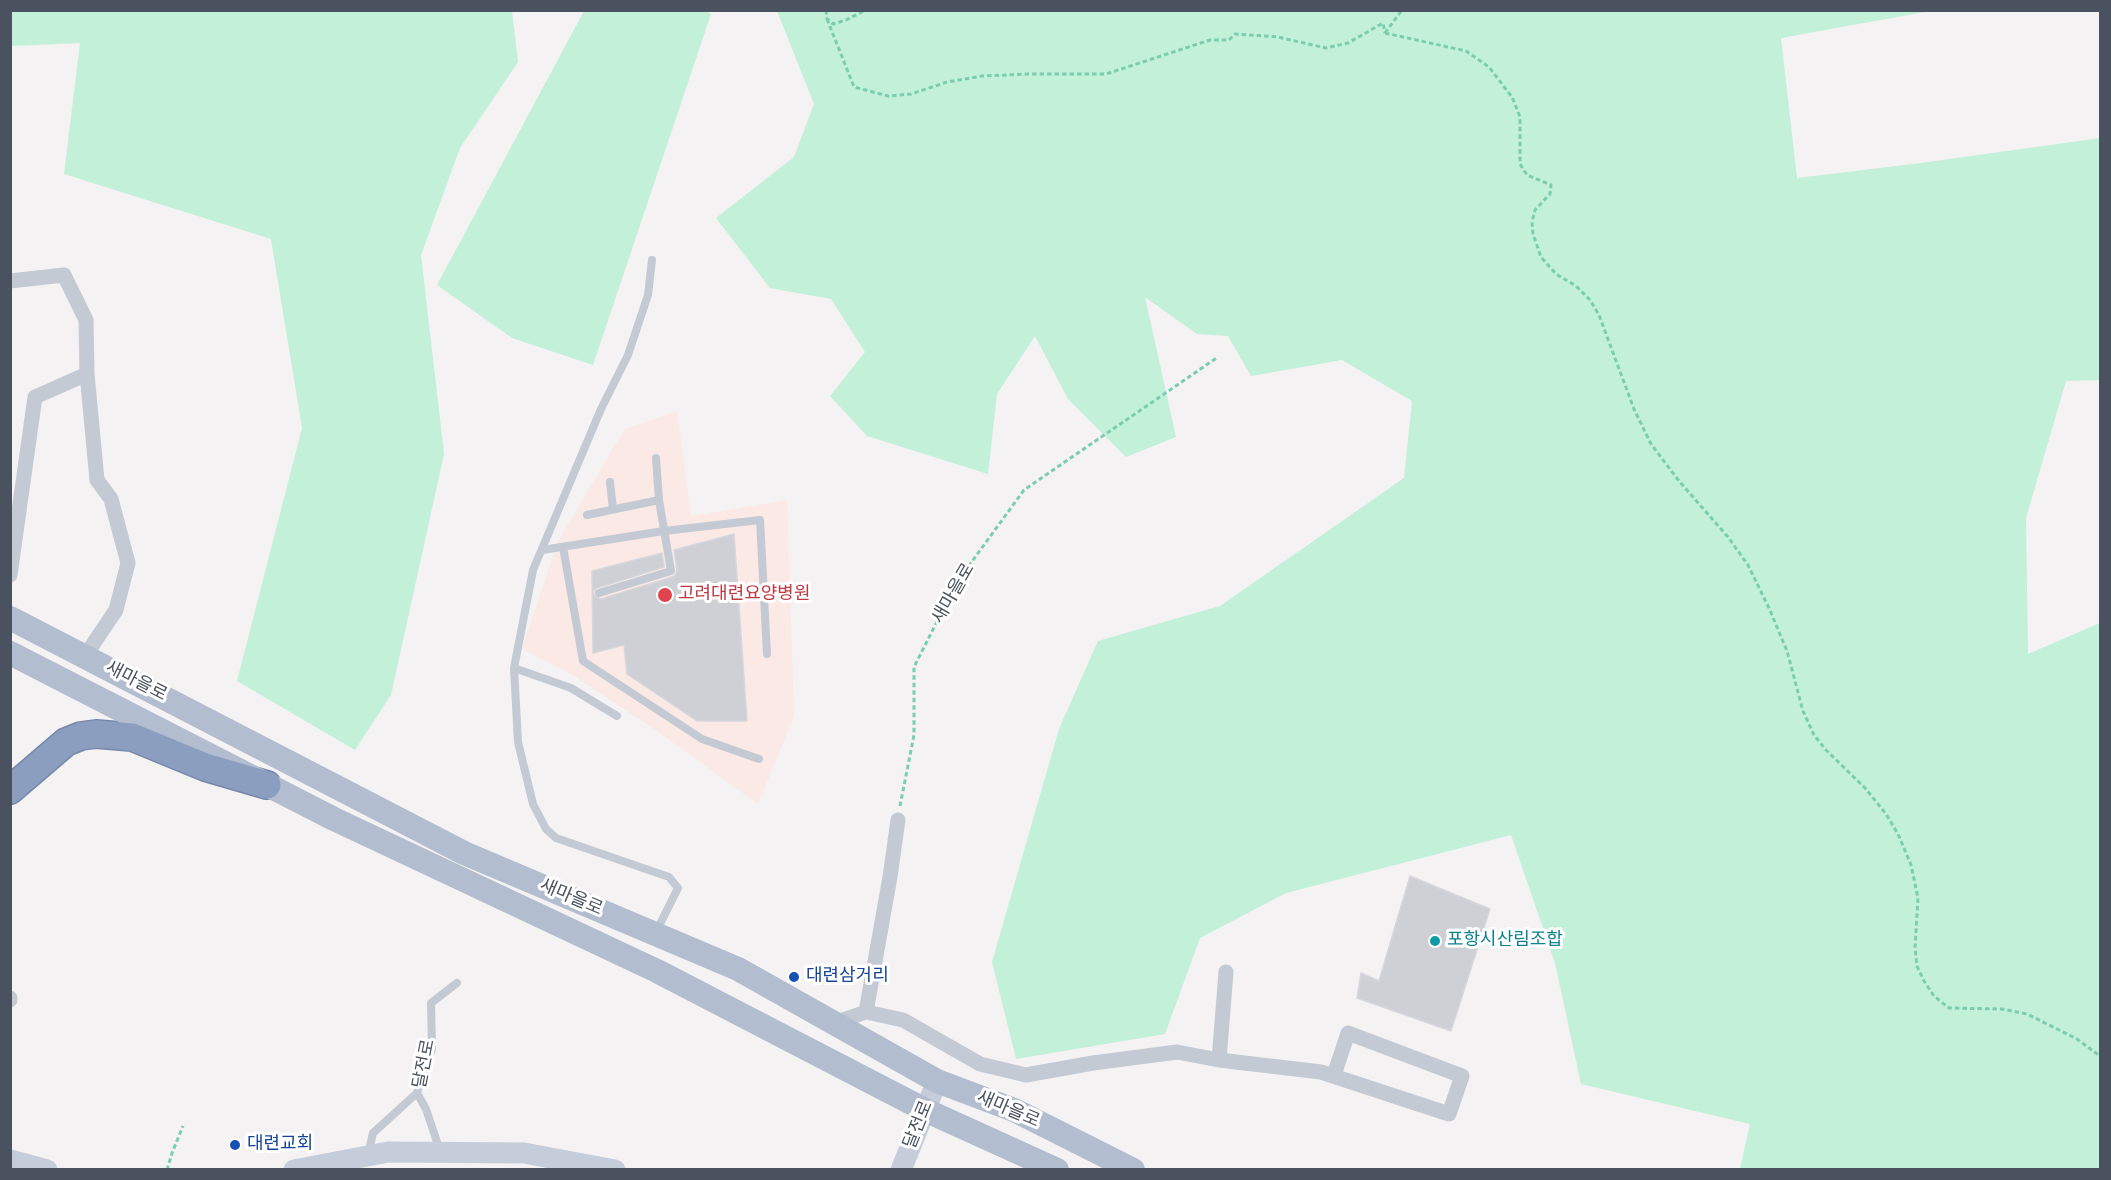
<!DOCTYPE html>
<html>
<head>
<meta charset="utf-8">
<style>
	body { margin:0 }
	#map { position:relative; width:2111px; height:1180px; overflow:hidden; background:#f4f2f2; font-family:Jost,sans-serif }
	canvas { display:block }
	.frame { position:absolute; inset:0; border:12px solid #4a525f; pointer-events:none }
</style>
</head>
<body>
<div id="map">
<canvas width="2111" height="1180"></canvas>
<div class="frame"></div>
</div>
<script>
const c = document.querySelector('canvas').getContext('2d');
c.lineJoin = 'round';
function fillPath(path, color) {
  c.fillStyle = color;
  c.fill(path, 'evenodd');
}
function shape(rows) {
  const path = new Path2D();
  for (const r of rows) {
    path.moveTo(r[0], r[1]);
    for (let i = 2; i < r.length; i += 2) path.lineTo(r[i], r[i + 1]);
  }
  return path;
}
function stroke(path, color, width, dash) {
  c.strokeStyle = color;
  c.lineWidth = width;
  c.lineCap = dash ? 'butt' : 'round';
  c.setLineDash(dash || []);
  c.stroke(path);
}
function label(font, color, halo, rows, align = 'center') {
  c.font = font + ' Jost,"Noto Sans KR",sans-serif';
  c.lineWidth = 6;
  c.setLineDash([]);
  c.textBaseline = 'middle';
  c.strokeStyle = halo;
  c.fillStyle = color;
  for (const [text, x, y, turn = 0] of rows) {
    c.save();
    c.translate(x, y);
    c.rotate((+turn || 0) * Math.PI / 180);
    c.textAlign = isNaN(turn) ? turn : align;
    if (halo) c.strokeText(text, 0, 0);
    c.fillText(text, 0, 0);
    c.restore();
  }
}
const medical = shape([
	[677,411,691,516,787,500,794,716,758,804,657,731,571,674,522,649,558,541,625,429]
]);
const green = shape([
	[11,10,512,11,518,62,460,148,421,255,444,454,391,695,355,750,237,681,302,428,271,239,64,174,80,43,11,46],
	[705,10,711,14,593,365,512,338,437,285,584,11],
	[777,11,1930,11,1781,38,1797,178,1921,163,2100,138,2100,380,2066,381,2026,518,2028,654,2100,623,2100,1169,1740,1169,1750,1124,1581,1084,1555,963,1511,835,1286,893,1200,938,1165,1034,1016,1059,992,962,1059,729,1098,641,1220,606,1404,478,1412,401,1342,360,1251,376,1228,336,1197,334,1145,297,1176,437,1126,457,1068,399,1035,336,997,394,988,474,867,436,830,396,865,352,831,299,770,288,716,218,794,157,814,104]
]);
const building = shape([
	[734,534,747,721,697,721,627,674,624,645,593,653,592,571,662,553,664,567,597,588,593,591,594,595,601,599,675,576,677,570,674,550,734,534],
	[1410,876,1490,909,1451,1031,1357,998,1361,973,1379,981,1410,876]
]);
const path = shape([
	[826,10,827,19,833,24,846,20,866,10],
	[827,19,854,87,888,96,911,94,947,82,982,76,1029,74,1106,74,1210,40,1229,40,1235,34,1278,37,1326,48,1348,43,1383,23,1385,33],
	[1385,33,1466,51,1489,67,1512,97,1520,117,1520,164,1527,175,1551,185,1550,194,1535,210,1532,222,1533,234,1541,257,1556,274,1576,286,1590,300,1599,315,1634,409,1651,444,1679,481,1728,537,1748,565,1769,608,1787,651,1803,711,1814,735,1826,750,1865,788,1886,814,1898,834,1911,865,1918,898,1915,948,1917,966,1924,981,1934,996,1949,1008,2002,1009,2027,1014,2077,1039,2100,1056],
	[1385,33,1402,10],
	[900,806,914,735,914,667,957,582,1024,490,1218,357],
	[167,1170,172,1153,183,1126]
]);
const lane = shape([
	[652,260,648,295,628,355,601,409,533,570,514,668,518,742,533,804,546,829,556,838,669,877,678,888,657,930],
	[610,482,613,509],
	[587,515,659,500],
	[563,547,583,661,702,739,759,759],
	[542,550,664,531,760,520,767,654],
	[599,593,671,571,659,500,656,458],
	[514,668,571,688,617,716],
	[440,1151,426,1109,417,1093,432,1049,431,1003,457,983],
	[368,1155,373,1133,417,1093]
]);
const street = shape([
	[10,281,64,275,86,320,87,374,35,397,10,575],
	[85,656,116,610,128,563,111,499,97,480,87,374],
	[1226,972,1219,1060,1321,1072,1449,1114,1462,1076,1348,1033,1334,1075],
	[10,998,10,1000],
	[866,1012,890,877,898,820],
	[834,1023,866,1012,903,1020,980,1064,1026,1075,1093,1063,1177,1052,1219,1060]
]);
const secondary = shape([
	[10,1160,47,1170],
	[294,1170,388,1152,524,1153,615,1170],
	[901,1170,937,1081]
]);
const primary = shape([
	[10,618,464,853,738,969,937,1081,1014,1110,1133,1170],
	[10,653,334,819,657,971,925,1110,1057,1170]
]);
const highway = shape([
	[10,790,66,742,81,736,96,734,132,737,205,767,267,785]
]);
const markers = [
	[665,595,8,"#e0444e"],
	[1435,941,6,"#0f9aa8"],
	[794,977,6,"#1a4fb4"],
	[235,1145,6,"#1a4fb4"]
];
const streetNames = [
	["새마을로",954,594,-60],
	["새마을로",136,682,27],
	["새마을로",571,898,23],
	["달전로",425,1064,-79],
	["새마을로",1008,1110,23],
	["달전로",919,1125,-68]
];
const healthNames = [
	["고려대련요양병원",678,595]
];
const cultureNames = [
	["포항시산림조합",1447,941]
];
const transitNames = [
	["대련삼거리",806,977],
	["대련교회",247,1145]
];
fillPath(medical, '#fbe9e5');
fillPath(green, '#c2f0d9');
fillPath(building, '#cfd0d6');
stroke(building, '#d6d7dd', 1.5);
stroke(highway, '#7689ab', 30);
stroke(path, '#7aceaf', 3, [4.5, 3]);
stroke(lane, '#c3cad3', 8);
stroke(street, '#c3cad3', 15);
stroke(secondary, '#c5cdda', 21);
stroke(primary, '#b2bdd0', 24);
stroke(highway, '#8b9ebf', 27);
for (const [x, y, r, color] of markers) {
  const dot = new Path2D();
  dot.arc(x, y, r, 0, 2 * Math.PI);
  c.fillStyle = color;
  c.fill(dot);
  stroke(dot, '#fff', 2);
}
label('18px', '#4a525f', '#fff', streetNames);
label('18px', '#be3a42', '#fff', healthNames, 'left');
label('18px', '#0d838f', '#fff', cultureNames, 'left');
label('18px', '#164399', '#fff', transitNames, 'left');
</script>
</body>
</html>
